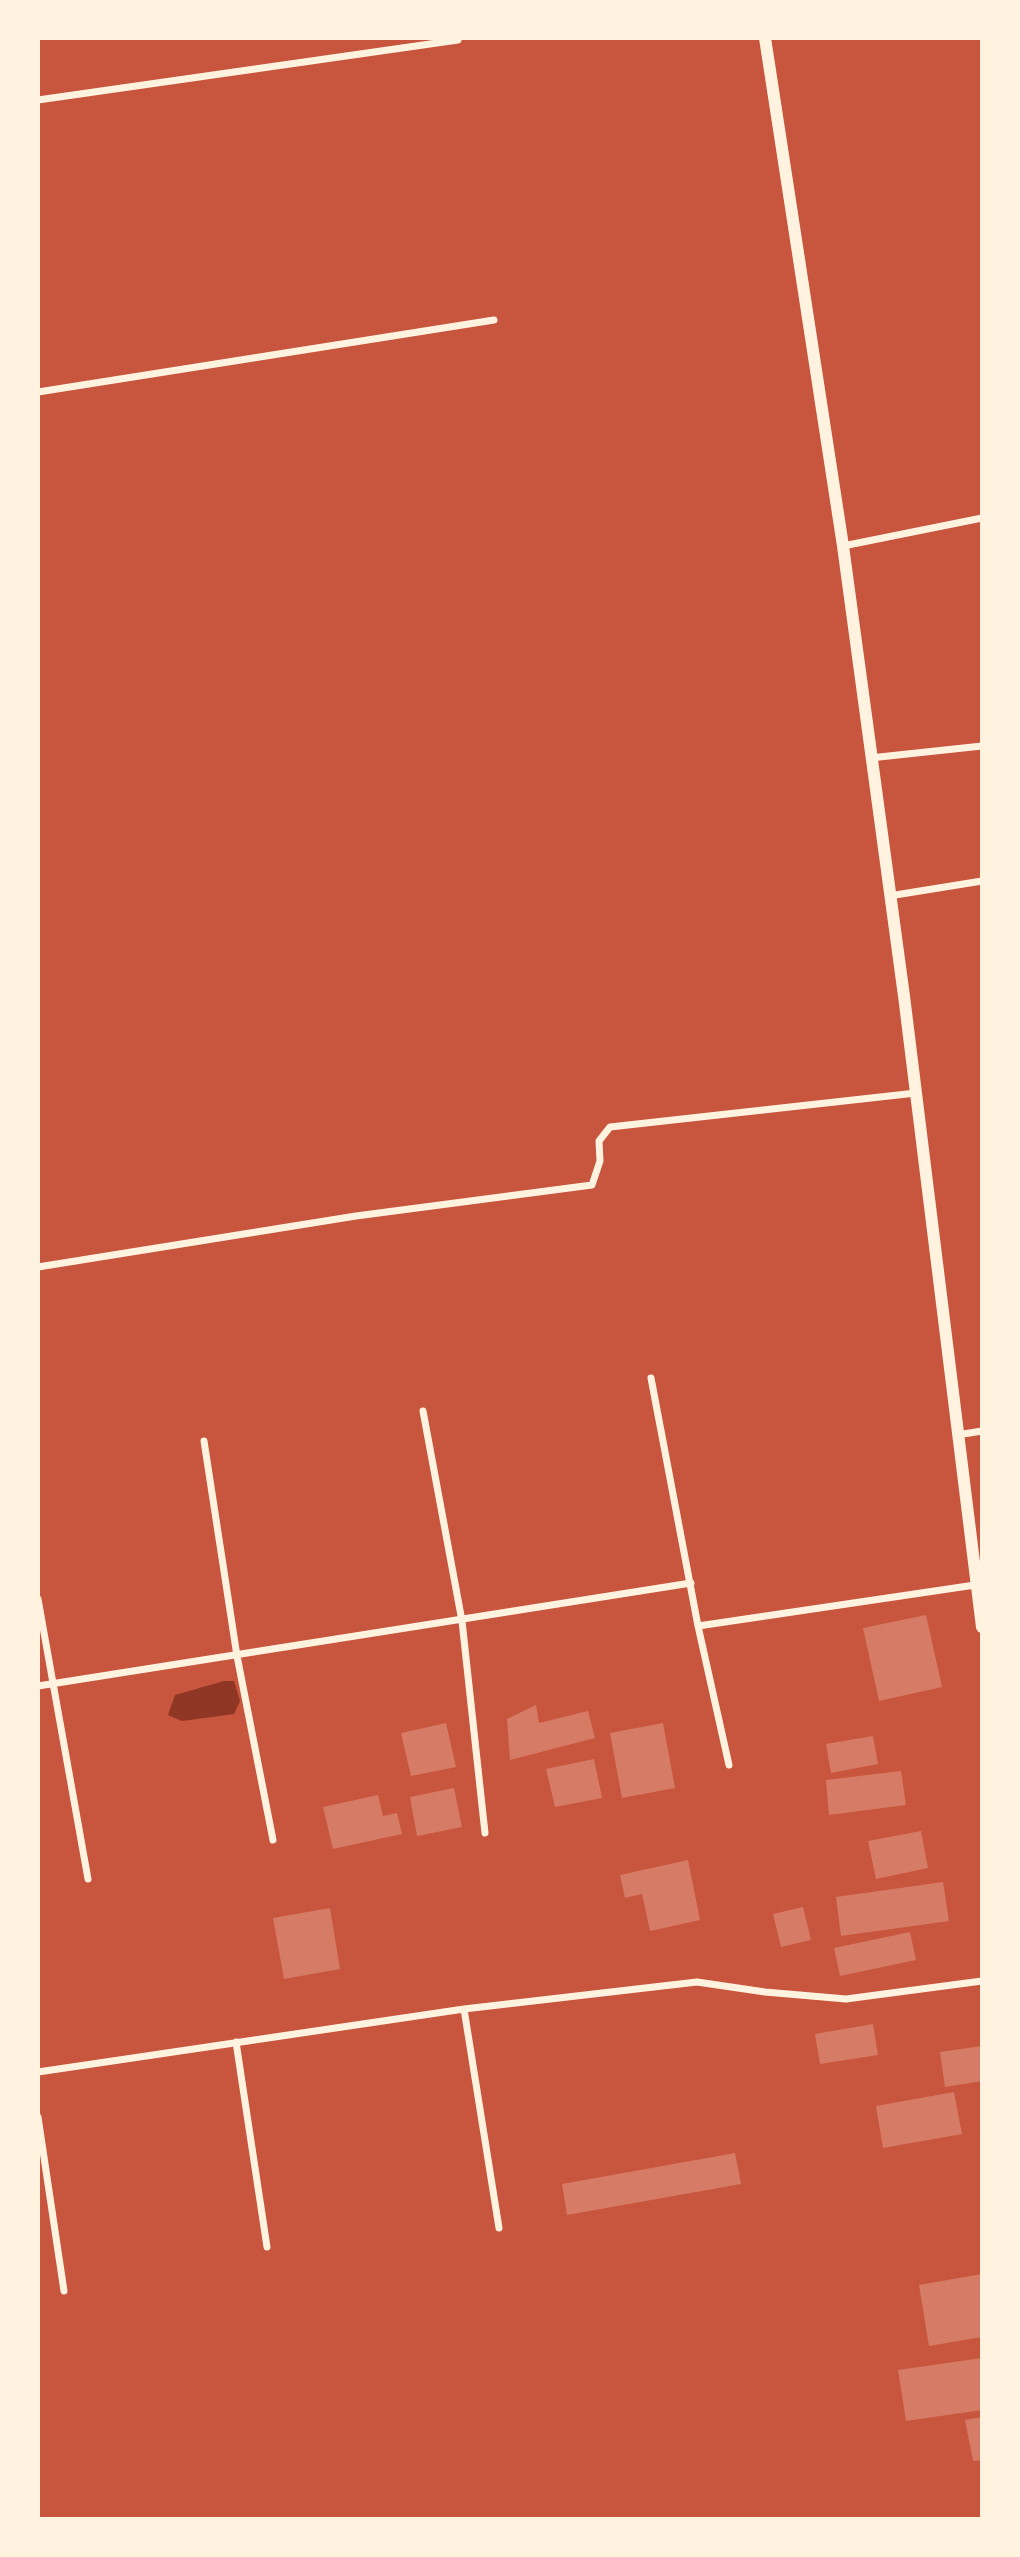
<!DOCTYPE html>
<html>
<head>
<meta charset="utf-8">
<style>
	body { margin:0 }
	#map { position:relative; width:1020px; height:2557px; overflow:hidden; background:#c8553d; font-family:Raleway,sans-serif }
	canvas { display:block }
	.frame { position:absolute; inset:0; border:40px solid #fff3e0; pointer-events:none }
</style>
</head>
<body>
<div id="map">
<canvas width="1020" height="2557"></canvas>
<div class="frame"></div>
</div>
<script>
const c = document.querySelector('canvas').getContext('2d');
c.lineJoin = 'round';
function fillPath(path, color) {
  c.fillStyle = color;
  c.fill(path, 'evenodd');
}
function shape(rows) {
  const path = new Path2D();
  for (const r of rows) {
    path.moveTo(r[0], r[1]);
    for (let i = 2; i < r.length; i += 2) path.lineTo(r[i], r[i + 1]);
  }
  return path;
}
function stroke(path, color, width, dash) {
  c.strokeStyle = color;
  c.lineWidth = width;
  c.lineCap = dash ? 'butt' : 'round';
  c.setLineDash(dash || []);
  c.stroke(path);
}
const water = shape([
	[224,1681,234,1681,240,1701,234,1714,182,1721,168,1715,175,1695]
]);
const building = shape([
	[926,1615,942,1687,879,1701,863,1628],
	[536,1705,539,1723,588,1711,595,1738,510,1760,507,1719],
	[446,1723,456,1767,411,1776,401,1733],
	[663,1723,675,1788,622,1798,610,1733],
	[873,1736,878,1764,831,1773,826,1744],
	[594,1759,602,1798,555,1807,546,1769],
	[901,1771,906,1805,829,1815,826,1780],
	[454,1788,462,1827,417,1836,410,1797],
	[378,1795,383,1816,397,1813,402,1834,333,1849,323,1807],
	[921,1831,928,1868,876,1879,868,1841],
	[688,1860,700,1920,650,1931,642,1894,625,1898,620,1875],
	[943,1882,949,1921,841,1936,836,1897],
	[803,1907,811,1940,781,1947,773,1914],
	[330,1908,340,1969,284,1979,273,1918],
	[910,1932,916,1960,840,1976,834,1948],
	[873,2024,878,2055,820,2064,815,2034],
	[982,2046,982,2081,945,2087,940,2052],
	[954,2092,962,2134,883,2148,876,2106],
	[735,2153,741,2184,567,2215,562,2184],
	[982,2274,982,2337,929,2346,919,2285],
	[982,2358,982,2410,906,2421,898,2370],
	[982,2417,982,2460,973,2461,965,2420]
]);
const minor = shape([
	[38,100,458,40],
	[38,392,494,320],
	[843,546,982,518],
	[870,758,982,746],
	[889,896,982,881],
	[38,1267,356,1216,592,1185,600,1161,599,1141,610,1127,916,1093],
	[651,1378,698,1626,975,1585],
	[423,1411,462,1621,485,1833],
	[957,1435,982,1431],
	[204,1441,237,1656,273,1840],
	[38,1599,88,1879],
	[698,1626,729,1765],
	[38,1686,691,1583],
	[464,2009,499,2228],
	[236,2042,267,2247],
	[38,2072,464,2009,697,1982,765,1992,846,1999,982,1981],
	[38,2117,64,2291]
]);
const tertiary = shape([
	[765,38,843,546,904,996,982,1627]
]);
fillPath(water, '#8f3625');
fillPath(building, '#d67c66');
stroke(minor, '#fff3e0', 7);
stroke(tertiary, '#fff3e0', 12);
</script>
</body>
</html>
